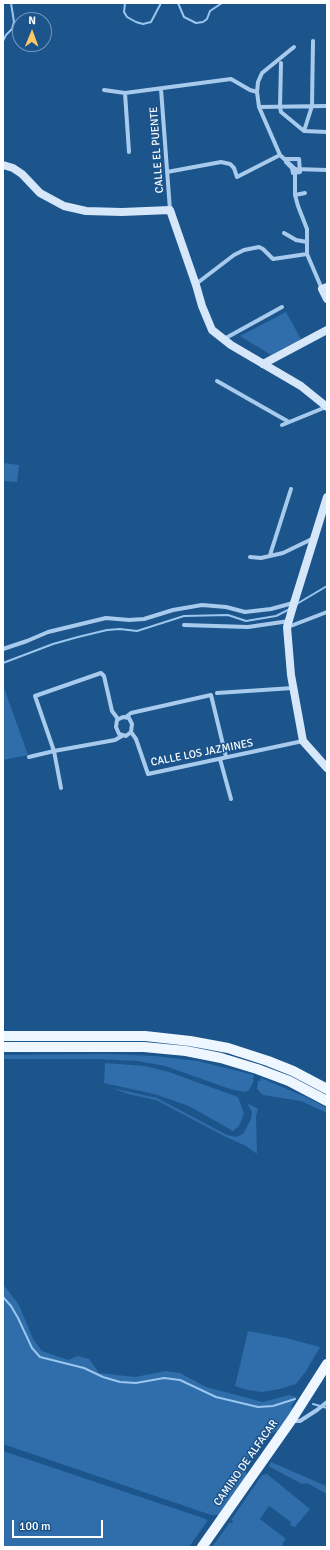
<!DOCTYPE html>
<html>
<head>
<meta charset="utf-8">
<style>
	body { margin:0 }
	#map { position:relative; width:330px; height:1550px; overflow:hidden; background:#1c548c; font-family:Signika,sans-serif }
	canvas { display:block }
	.frame { position:absolute; inset:0; border:4px solid #fff; pointer-events:none }
	.north { position:absolute; left:12px; top:12px; width:40px; height:40px; box-sizing:border-box; background:#1c548c; border:1px solid #7798ba; border-radius:50%; rotate:1deg; font-size:11px; font-weight:700; line-height:16px; text-align:center; color:#fff }
	.north::after { content:''; display:block; margin:auto; width:14px; height:18px; background:#fdc966; clip-path:polygon(50% 0,100% 100%,50% 72%,0 100%) }
	.scale { position:absolute; left:12px; top:1520px; width:91px; height:18px; box-sizing:border-box; border:2px solid #fff; border-top:0; padding-left:5px; font-size:12px; line-height:14px; white-space:nowrap; color:#fff; -webkit-text-stroke:3px #1c548c; paint-order:stroke }
</style>
</head>
<body>
<div id="map">
<canvas width="330" height="1550"></canvas>
<div class="frame"></div>
<div class="north">N</div>
<div class="scale">100 m</div>
</div>
<script>
const c = document.querySelector('canvas').getContext('2d');
c.lineJoin = 'round';
function fillPath(path, color) {
  c.fillStyle = color;
  c.fill(path, 'evenodd');
}
function shape(rows) {
  const path = new Path2D();
  for (const r of rows) {
    path.moveTo(r[0], r[1]);
    for (let i = 2; i < r.length; i += 2) path.lineTo(r[i], r[i + 1]);
  }
  return path;
}
function stroke(path, color, width, dash) {
  c.strokeStyle = color;
  c.lineWidth = width;
  c.lineCap = dash ? 'butt' : 'round';
  c.setLineDash(dash || []);
  c.stroke(path);
}
function label(font, color, halo, rows, align = 'center') {
  c.font = font + ' Signika,sans-serif';
  c.lineWidth = 3;
  c.setLineDash([]);
  c.textBaseline = 'middle';
  c.strokeStyle = halo;
  c.fillStyle = color;
  for (const [text, x, y, turn = 0] of rows) {
    c.save();
    c.translate(x, y);
    c.rotate((+turn || 0) * Math.PI / 180);
    c.textAlign = isNaN(turn) ? turn : align;
    if (halo) c.strokeText(text, 0, 0);
    c.fillText(text, 0, 0);
    c.restore();
  }
}
const green = shape([
	[286,312,301,339,271,355,240,336],
	[3,463,19,465,17,482,3,481],
	[3,685,28,755,3,760],
	[110,1054,155,1056,198,1061,254,1075,253,1079,254,1080,251,1087,248,1091,244,1092,230,1089,165,1066,137,1061,96,1059,3,1059,3,1055],
	[105,1063,145,1066,169,1072,238,1097,244,1113,239,1126,233,1131,189,1106,154,1094,104,1083],
	[261,1078,308,1098,327,1108,327,1113,301,1101,263,1095,257,1089,258,1081,260,1081],
	[112,1088,157,1098,227,1135,236,1137,243,1134,251,1119,252,1112,247,1103,258,1109,256,1116,257,1154,246,1146,224,1136,156,1100,128,1094],
	[3,1284,19,1305,33,1339,42,1351,68,1360,78,1356,89,1359,99,1373,135,1377,166,1371,180,1373,206,1387,263,1402,289,1395,297,1397,291,1407,294,1408,277,1431,260,1438,250,1452,246,1471,246,1476,219,1515,211,1515,3,1444],
	[248,1331,286,1338,320,1347,306,1371,296,1384,280,1389,262,1392,247,1390,235,1386],
	[3,1451,200,1517,208,1520,189,1547,3,1547],
	[271,1462,326,1486,327,1487,327,1494,307,1483,302,1484,270,1467,269,1466],
	[267,1474,310,1509,295,1527,290,1525,291,1522,269,1506,260,1519,286,1539,283,1543,282,1547,212,1547,230,1522,232,1524,233,1521,231,1520,262,1475]
]);
const stream = shape([
	[125,3,124,12,127,17,136,22,143,24,151,22,161,3],
	[178,3,184,17,196,23,203,22,207,19,210,11,222,3],
	[3,41,6,35,12,29,14,22,11,3],
	[295,605,327,586],
	[3,663,53,644,78,637,107,630,120,629,137,631,184,616,228,615,246,621,276,616,290,609],
	[3,1297,11,1306,18,1318,32,1348,40,1357,84,1368,103,1377,120,1382,136,1383,164,1378,180,1380,216,1397,258,1407,273,1406,295,1399],
	[313,1404,327,1408]
]);
const street = shape([
	[294,47,262,73,258,82,257,92,259,107,280,155,295,169,327,170],
	[281,63,280,107,281,112,304,131,327,132],
	[161,89,170,210],
	[104,90,125,93,231,79,250,90,257,92],
	[125,93,129,152],
	[259,107,327,106],
	[304,131,312,106,313,41],
	[286,159,299,159,300,172,293,173,292,168,286,162,286,159],
	[295,169,295,195,298,206,307,229,307,254,322,289],
	[167,172,221,162,230,164,234,168,237,177,280,155],
	[295,195,305,193],
	[284,233,296,240,307,242],
	[196,284,234,255,244,250,259,247,263,249,273,259,307,254],
	[224,339,282,307],
	[217,381,289,422],
	[282,425,326,407],
	[270,555,291,489],
	[250,557,261,558,283,553,314,538],
	[184,625,248,627,289,621],
	[288,627,327,612],
	[3,649,27,641,48,632,106,618,129,620,144,619,173,610,202,605,226,607,245,612,271,609,293,603],
	[217,693,293,688],
	[123,717,129,718,132,724,131,732,126,736,119,734,116,727,117,720,123,717],
	[126,717,131,713,211,695,226,757],
	[131,732,136,739,148,774,303,741],
	[29,757,54,751,115,740,122,736],
	[220,759,231,799],
	[61,788,54,751,35,696,101,673,104,676,112,711,118,719],
	[292,1419,296,1421,300,1421,317,1410,327,1402]
]);
const secondary = shape([
	[3,165,13,168,22,174,40,193,64,206,86,211,122,212,170,210,196,285,202,306,212,330,231,345,301,386,327,407],
	[327,287,322,289,327,299],
	[263,364,327,330],
	[327,497,294,603,287,627,291,675,303,741,327,768]
]);
const primary = shape([
	[3,1036,145,1036,190,1041,228,1048,268,1061,293,1071,327,1089],
	[3,1047,144,1047,186,1051,221,1058,257,1069,289,1081,327,1101],
	[202,1547,292,1419,327,1364]
]);
const streetNames = [
	["CALLE EL PUENTE",157,150,-94],
	["CALLE LOS JAZMINES",202,753,-11],
	["CAMINO DE ALFACAR",246,1463,-55]
];
fillPath(green, '#2f6eaa');
stroke(stream, '#9bc7ef', 2);
stroke(street, '#a8cbed', 4);
stroke(secondary, '#d5e7f9', 8);
stroke(primary, '#eef6ff', 10);
label('11px', '#fff', '#1c548c', streetNames);
</script>
</body>
</html>
